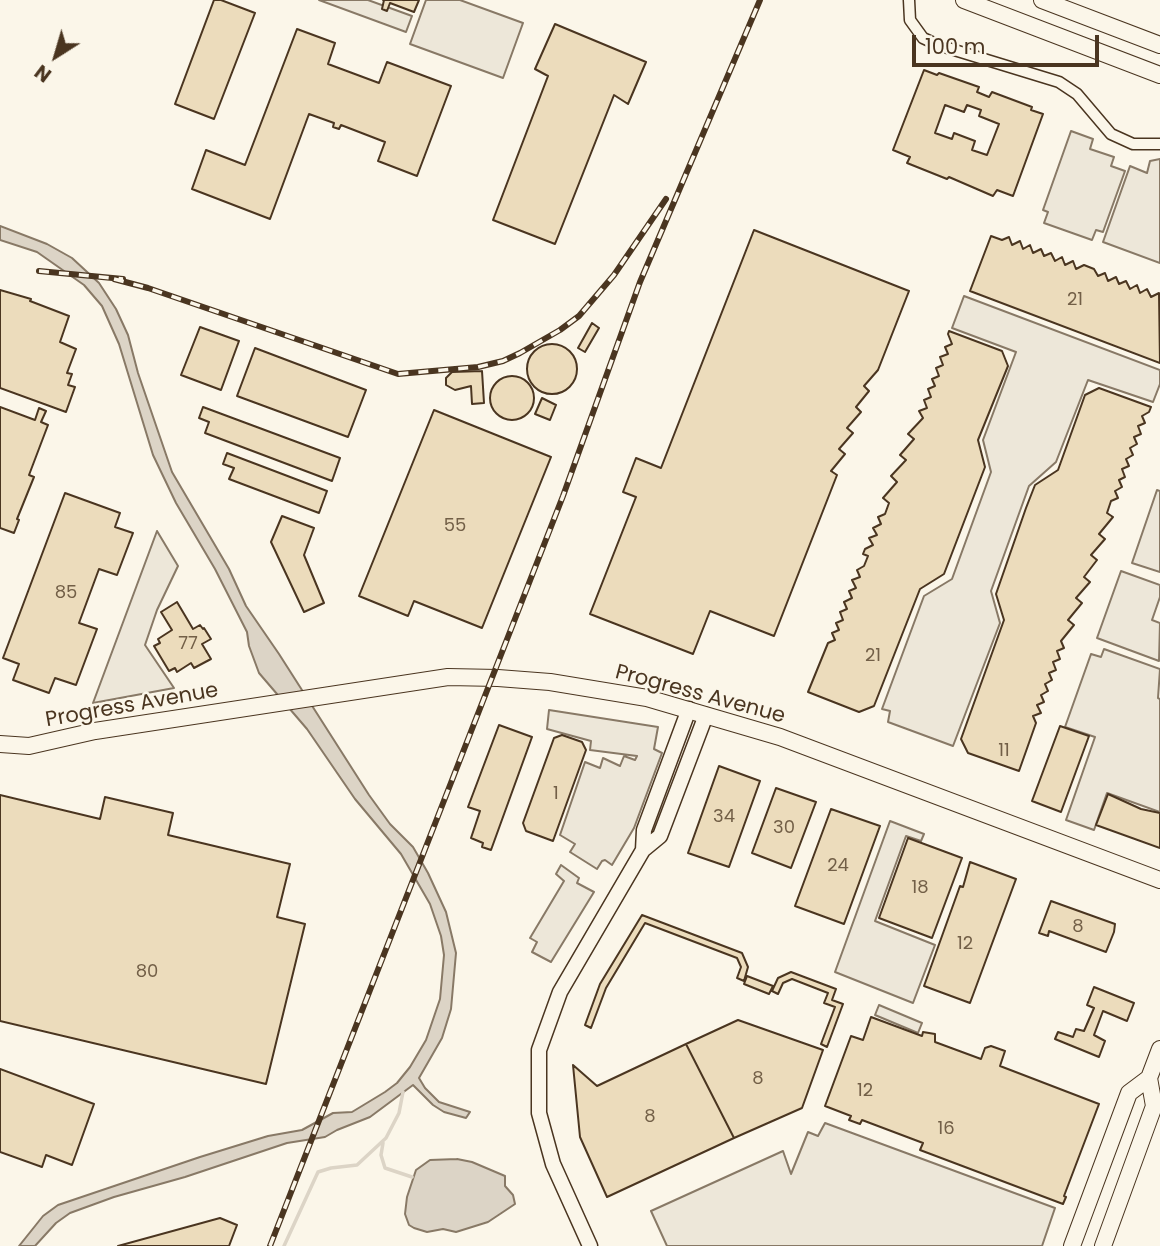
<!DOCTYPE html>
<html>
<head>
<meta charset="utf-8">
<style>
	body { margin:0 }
	#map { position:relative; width:1160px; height:1246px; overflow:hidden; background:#fbf6e9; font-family:Poppins,sans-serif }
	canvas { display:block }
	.north { position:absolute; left:21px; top:21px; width:70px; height:70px; -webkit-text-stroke:5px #fbf6e9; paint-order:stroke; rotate:217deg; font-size:19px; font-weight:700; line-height:28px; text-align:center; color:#4a3520 }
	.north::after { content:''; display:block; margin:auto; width:24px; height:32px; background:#4a3520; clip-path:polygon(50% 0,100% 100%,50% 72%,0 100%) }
	.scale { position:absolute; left:912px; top:35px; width:187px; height:32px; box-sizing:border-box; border:4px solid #4a3520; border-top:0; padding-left:9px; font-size:21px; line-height:24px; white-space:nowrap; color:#4a3520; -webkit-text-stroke:5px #fbf6e9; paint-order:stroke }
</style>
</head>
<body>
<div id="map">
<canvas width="1160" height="1246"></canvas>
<div class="north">N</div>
<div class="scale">100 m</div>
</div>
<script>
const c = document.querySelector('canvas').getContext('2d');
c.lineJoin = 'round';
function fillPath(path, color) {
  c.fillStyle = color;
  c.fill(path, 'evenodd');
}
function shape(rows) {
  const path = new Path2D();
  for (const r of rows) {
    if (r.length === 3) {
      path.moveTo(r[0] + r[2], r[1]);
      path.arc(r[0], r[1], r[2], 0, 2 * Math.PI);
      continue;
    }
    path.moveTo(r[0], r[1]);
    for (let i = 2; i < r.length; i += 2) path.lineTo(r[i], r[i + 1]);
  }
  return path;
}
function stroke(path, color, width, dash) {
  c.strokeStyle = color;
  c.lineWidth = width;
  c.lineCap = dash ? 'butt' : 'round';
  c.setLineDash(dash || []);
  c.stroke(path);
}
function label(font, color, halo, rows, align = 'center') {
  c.font = font + ' Poppins,sans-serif';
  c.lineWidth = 5;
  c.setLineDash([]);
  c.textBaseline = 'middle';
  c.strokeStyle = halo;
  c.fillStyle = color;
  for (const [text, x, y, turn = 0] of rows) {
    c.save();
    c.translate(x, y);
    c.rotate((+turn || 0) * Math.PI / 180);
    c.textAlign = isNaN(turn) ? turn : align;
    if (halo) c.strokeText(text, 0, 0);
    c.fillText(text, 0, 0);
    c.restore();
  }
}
const parking = shape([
	[319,0,368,0,412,16,406,32,319,0],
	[426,0,460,0,523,23,503,78,410,44,426,0],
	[1071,131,1093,139,1090,149,1114,157,1111,166,1125,171,1103,232,1096,230,1092,240,1044,223,1048,212,1043,210,1071,131],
	[1160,159,1160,263,1103,242,1130,166,1147,173,1150,161,1160,159],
	[964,296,1160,370,1160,384,1153,402,1088,380,1056,462,1029,486,991,591,1000,623,953,746,888,722,890,711,882,709,924,596,952,579,991,472,983,440,1016,352,952,328,964,296],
	[1157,490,1160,491,1160,572,1132,563,1157,490],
	[157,531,178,566,157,610,145,645,174,688,93,703,157,531],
	[1121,571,1160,585,1160,597,1152,620,1160,623,1159,661,1097,638,1121,571],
	[1104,649,1160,669,1158,698,1160,699,1160,812,1107,793,1094,830,1066,820,1095,737,1065,727,1091,654,1101,657,1104,649],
	[549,710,658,727,654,749,662,753,634,828,612,865,605,860,602,861,597,869,570,852,575,844,560,835,585,762,600,768,603,758,620,766,624,756,635,760,637,756,590,750,591,741,547,729,549,710],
	[890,821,924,834,921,841,906,836,875,921,935,945,913,1003,835,972,890,821],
	[561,865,579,878,577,883,594,892,551,962,532,952,537,942,530,938,564,881,556,874,561,865],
	[879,1005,922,1023,918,1033,875,1015,879,1005],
	[825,1123,1055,1208,1042,1246,667,1246,651,1211,783,1151,791,1174,808,1132,818,1136,825,1123]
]);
const water = shape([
	[0,226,47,244,72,258,99,283,116,309,128,335,138,373,172,472,229,569,246,606,279,654,369,795,390,824,413,847,428,873,446,912,456,953,451,1009,442,1038,419,1078,425,1088,439,1102,470,1112,466,1118,444,1112,433,1105,413,1085,370,1117,337,1130,325,1137,287,1143,185,1177,114,1197,70,1213,56,1223,35,1246,19,1246,43,1216,58,1205,200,1157,268,1136,302,1130,333,1113,352,1112,385,1092,397,1083,410,1067,426,1040,440,999,444,955,441,936,430,904,401,854,355,799,307,729,259,673,249,646,247,632,215,569,176,503,153,455,119,344,102,306,84,285,37,252,0,240,0,226],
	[457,1159,472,1162,505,1176,505,1186,513,1195,515,1204,488,1222,456,1232,443,1229,427,1232,414,1228,409,1225,405,1214,407,1197,416,1170,430,1160,457,1159]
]);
const stream = shape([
	[383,1143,381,1155,385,1168,412,1177],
	[284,1246,318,1172,331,1168,357,1165,386,1138,399,1113,403,1092]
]);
const building = shape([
	[214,0,221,0,255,13,214,119,175,104,214,0],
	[384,0,383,0,419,0,414,12,390,3,387,11,382,9,384,0],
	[555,24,646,62,628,104,614,95,555,244,493,220,548,76,535,69,555,24],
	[297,29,335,43,328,64,379,83,387,62,451,86,417,176,378,161,385,142,341,125,339,129,333,127,334,123,309,114,270,219,192,189,206,150,245,165,297,29],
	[924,70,937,75,939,73,979,87,977,92,989,97,992,92,1032,107,1031,110,1043,114,1013,196,997,190,993,196,949,177,947,179,907,163,910,157,893,150,924,70],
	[945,105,964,112,967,105,981,110,979,116,999,124,987,155,972,150,975,141,954,133,952,139,935,133,945,105],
	[754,230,909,291,878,370,864,386,869,391,856,407,861,412,847,428,853,433,839,449,845,454,831,471,837,475,774,636,710,611,693,654,590,614,636,497,623,492,636,458,661,468,754,230],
	[991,236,1002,240,1009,237,1012,245,1020,241,1023,249,1030,245,1033,253,1041,249,1044,256,1051,253,1055,261,1062,257,1065,265,1073,261,1076,269,1084,265,1094,269,1098,276,1105,273,1108,281,1116,277,1119,284,1126,281,1130,289,1137,285,1140,293,1147,289,1151,297,1159,293,1160,363,970,291,991,236],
	[0,290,31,299,30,301,69,316,60,342,76,349,67,373,72,374,68,385,75,387,66,412,0,388,0,290],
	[592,323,599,328,585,352,578,348,592,323],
	[200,327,239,341,221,390,181,375,200,327],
	[949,331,1002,351,1008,366,978,440,985,467,944,574,920,589,874,706,859,712,808,692,828,643,835,640,832,633,839,630,836,623,843,620,840,612,847,609,844,602,852,598,849,591,856,588,852,580,860,577,857,570,864,566,868,556,863,554,865,549,873,545,869,538,877,535,873,528,881,524,878,517,885,514,889,503,883,498,897,482,891,476,906,460,900,455,914,439,908,434,923,418,919,411,927,408,924,400,931,397,928,389,935,386,932,379,939,376,936,368,943,365,940,357,948,354,945,347,952,344,948,334,949,331],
	[552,369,25],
	[255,348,366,390,348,437,237,396,255,348],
	[482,371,484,403,472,404,471,386,455,390,446,385,446,378,452,372,482,371],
	[512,398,22],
	[1099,388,1151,407,1149,412,1142,416,1145,423,1138,426,1141,434,1134,437,1137,444,1130,448,1133,455,1126,459,1129,466,1122,469,1125,477,1119,480,1122,487,1115,491,1118,498,1111,501,1107,513,1113,517,1099,534,1105,539,1091,555,1097,560,1084,577,1090,582,1076,598,1082,603,1068,620,1074,625,1061,641,1064,648,1057,651,1060,659,1053,662,1056,670,1049,673,1052,680,1045,684,1048,691,1041,695,1044,702,1037,705,1041,713,1033,716,1036,723,1019,771,968,753,961,739,1004,620,996,594,1026,508,1035,485,1058,470,1085,395,1099,388],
	[542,398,556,405,550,420,535,414,542,398],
	[0,407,35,420,39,408,46,411,41,422,48,425,29,475,34,477,17,519,19,520,14,533,0,528,0,407],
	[203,407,340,458,332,481,205,433,209,422,199,418,203,407],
	[434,410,551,457,482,628,414,601,408,616,359,596,434,410],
	[227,453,327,491,319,513,229,479,234,468,223,464,227,453],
	[65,493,120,513,115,527,133,533,117,575,99,569,79,623,97,629,76,685,55,678,49,693,13,680,19,664,3,658,65,493],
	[282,516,314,528,304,555,324,603,304,612,271,542,282,516],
	[177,602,193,629,200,625,203,629,204,628,211,639,202,644,211,659,194,668,191,663,177,672,175,668,169,671,154,646,160,643,158,639,172,630,161,612,177,602],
	[499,725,532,737,491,850,482,847,483,843,471,838,480,811,468,807,499,725],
	[1060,726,1089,736,1061,812,1032,801,1060,726],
	[562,735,582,742,586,750,553,841,526,831,523,823,554,738,562,735],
	[719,766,760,781,729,867,688,853,719,766],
	[776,788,816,802,791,868,752,853,776,788],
	[1108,794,1141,809,1160,813,1160,848,1096,825,1108,794],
	[0,795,100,819,105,797,173,813,168,835,290,864,277,917,305,924,266,1084,0,1021,0,795],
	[831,809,880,826,844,924,795,906,831,809],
	[908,838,962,858,932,938,879,918,908,838],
	[970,862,1016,879,970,1003,924,986,960,886,963,887,965,880,970,862],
	[1051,901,1115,924,1114,932,1106,952,1049,931,1048,936,1039,933,1051,901],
	[642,915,742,953,748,967,744,981,737,978,741,967,737,958,645,923,606,988,591,1028,585,1025,600,984,642,915],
	[791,972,836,989,832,1000,843,1004,827,1047,821,1044,835,1007,824,1003,828,993,792,979,783,983,778,994,772,991,778,978,791,972],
	[747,976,773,986,769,994,744,984,747,976],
	[1094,987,1134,1003,1127,1021,1103,1011,1094,1035,1105,1041,1099,1057,1055,1039,1058,1032,1073,1037,1076,1029,1084,1031,1094,1008,1087,1005,1094,987],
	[871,1017,922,1036,923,1032,935,1034,935,1042,981,1059,985,1048,991,1046,1005,1051,1000,1066,1099,1104,1064,1196,1066,1197,1063,1204,920,1150,923,1143,862,1120,860,1124,849,1120,851,1116,825,1106,851,1036,863,1040,871,1017],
	[738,1020,823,1050,802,1108,734,1138,686,1044,738,1020],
	[686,1044,734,1138,607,1197,580,1137,573,1065,597,1086,686,1044],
	[0,1069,94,1104,72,1165,46,1155,42,1167,0,1152,0,1069],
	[220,1218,237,1225,229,1246,118,1246,220,1218]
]);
const minor = shape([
	[909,0,910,20,923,38,938,45,1059,82,1077,94,1111,134,1133,144,1160,144]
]);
const tertiary = shape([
	[643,850,644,830,689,709],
	[590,1246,553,1164,539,1113,539,1050,560,992,643,850,660,836,706,715]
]);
const secondary = shape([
	[964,0,1160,75],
	[1042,0,1160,45],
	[0,744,29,746,95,731,448,677,498,678,550,682,647,698,780,737,1160,880],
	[1072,1246,1129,1093,1149,1078],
	[1103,1246,1154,1106,1149,1078,1160,1049]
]);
const rail = shape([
	[39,271,123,279],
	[114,279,148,288,398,374,478,367,503,361,520,353,560,330,579,316,614,275,666,199],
	[270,1246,563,496,640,282,760,0]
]);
const numberNames = [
	["21",1075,300],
	["55",455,526],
	["85",66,593],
	["77",188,644],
	["21",873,656],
	["11",1004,751],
	["1",556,794],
	["34",724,817],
	["30",784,828],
	["24",838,866],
	["18",920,888],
	["8",1078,927],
	["12",965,944],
	["80",147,972],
	["8",758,1079],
	["12",865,1091],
	["8",650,1117],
	["16",946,1129]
];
const streetNames = [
	["Progress Avenue",700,695,15],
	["Progress Avenue",132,706,-10]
];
fillPath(parking, '#ede7d9');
stroke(parking, '#887966', 2);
fillPath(water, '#dcd4c6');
stroke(water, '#887966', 2);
stroke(stream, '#dcd4c6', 3.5);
fillPath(building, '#ecdcbc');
stroke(building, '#4a3520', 2);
stroke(minor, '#4a3520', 13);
stroke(tertiary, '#4a3520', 17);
stroke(secondary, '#4a3520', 18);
stroke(minor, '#fbf6e9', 10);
stroke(tertiary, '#fbf6e9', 14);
stroke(secondary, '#fbf6e9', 16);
stroke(rail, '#4a3520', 6);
stroke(rail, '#fbf6e9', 3.5, [10]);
label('18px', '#725f47', null, numberNames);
label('21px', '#4a3520', '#fbf6e9', streetNames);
</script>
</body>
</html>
